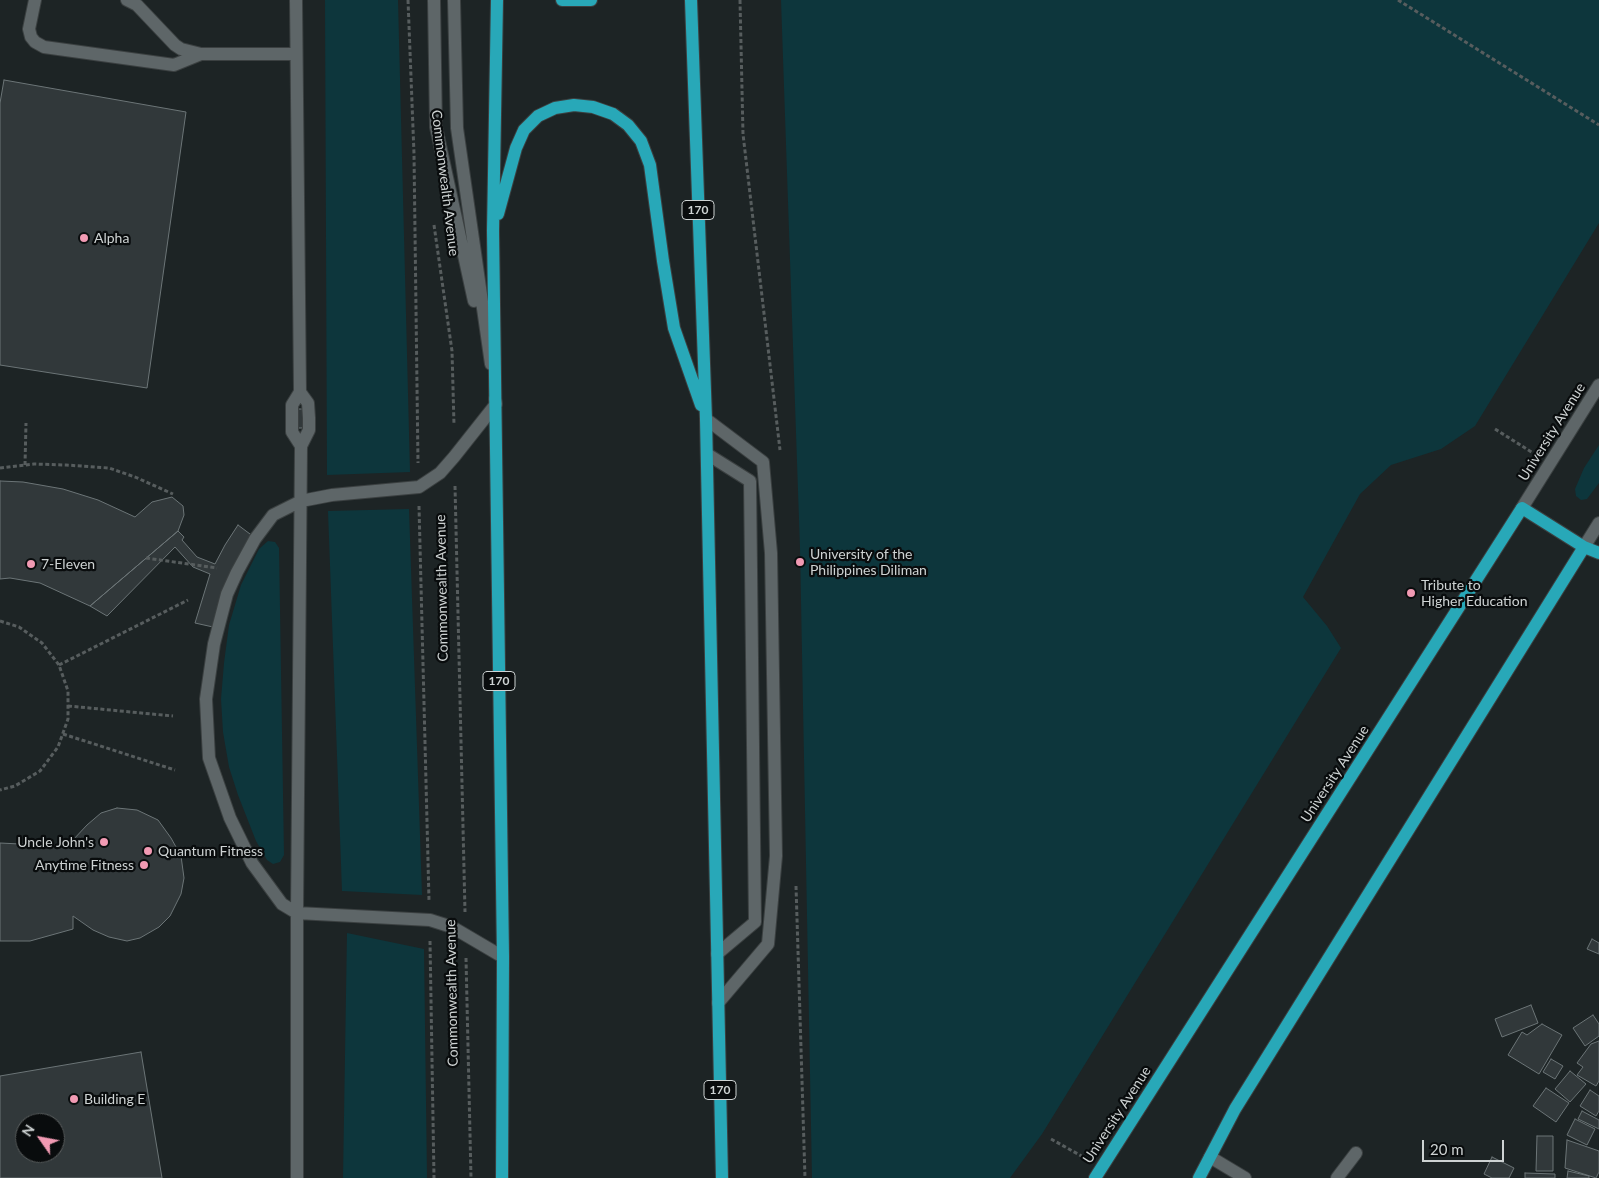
<!DOCTYPE html>
<html>
<head>
<meta charset="utf-8">
<style>
	body { margin:0 }
	#map { position:relative; width:1599px; height:1178px; overflow:hidden; background:#1d2425; font-family:Lato,sans-serif }
	canvas { display:block }
	.north { position:absolute; left:15px; top:1113px; width:50px; height:50px; box-sizing:border-box; background:#090c0d; border:1px solid #585c5c; border-radius:50%; rotate:303deg; font-size:14px; font-weight:700; line-height:20px; text-align:center; color:#ced3d3 }
	.north::after { content:''; display:block; margin:auto; width:18px; height:22px; background:#f19ab3; clip-path:polygon(50% 0,100% 100%,50% 72%,0 100%) }
	.scale { position:absolute; left:1422px; top:1140px; width:82px; height:22px; box-sizing:border-box; border:2px solid #ced3d3; border-top:0; padding-left:6px; font-size:15px; line-height:18px; white-space:nowrap; color:#ced3d3; -webkit-text-stroke:4px #090c0d; paint-order:stroke }
</style>
</head>
<body>
<div id="map">
<canvas width="1599" height="1178"></canvas>
<div class="north">N</div>
<div class="scale">20 m</div>
</div>
<script>
const c = document.querySelector('canvas').getContext('2d');
c.lineJoin = 'round';
function fillPath(path, color) {
  c.fillStyle = color;
  c.fill(path, 'evenodd');
}
function shape(rows) {
  const path = new Path2D();
  for (const r of rows) {
    path.moveTo(r[0], r[1]);
    for (let i = 2; i < r.length; i += 2) path.lineTo(r[i], r[i + 1]);
  }
  return path;
}
function stroke(path, color, width, dash) {
  c.strokeStyle = color;
  c.lineWidth = width;
  c.lineCap = dash ? 'butt' : 'round';
  c.setLineDash(dash || []);
  c.stroke(path);
}
function label(font, color, halo, rows, align = 'center') {
  c.font = font + ' Lato,sans-serif';
  c.lineWidth = 4.5;
  c.setLineDash([]);
  c.textBaseline = 'middle';
  c.strokeStyle = halo;
  c.fillStyle = color;
  for (const [text, x, y, turn = 0] of rows) {
    c.save();
    c.translate(x, y);
    c.rotate((+turn || 0) * Math.PI / 180);
    c.textAlign = isNaN(turn) ? turn : align;
    if (halo) c.strokeText(text, 0, 0);
    c.fillText(text, 0, 0);
    c.restore();
  }
}
const green = shape([
	[325,0,398,0,410,472,327,475],
	[781,0,1599,0,1599,223,1475,426,1441,449,1391,465,1360,494,1303,597,1327,626,1341,648,1042,1134,1010,1178,812,1178,800,548],
	[1599,445,1599,483,1587,499,1581,500,1576,496,1575,489,1584,468],
	[409,509,422,895,342,891,328,511],
	[268,541,275,542,279,548,284,855,280,862,273,864,267,860,256,841,238,795,229,767,223,732,221,699,224,663,229,625,241,585,259,549],
	[347,933,424,949,427,1178,343,1178]
]);
const building = shape([
	[4,80,186,112,147,388,0,365,0,103,4,80],
	[295,409,304,409,304,428,295,428,295,409],
	[0,481,23,482,63,489,98,500,135,517,152,502,172,497,183,506,184,515,178,531,90,606,40,583,10,578,0,579,0,481],
	[238,525,254,537,213,627,195,623,210,574,193,567,175,547,107,616,90,606,178,531,184,537,182,540,197,557,215,564,225,545,238,525],
	[117,808,137,810,158,820,171,838,181,856,184,878,181,894,170,916,159,927,140,938,127,941,109,937,93,930,73,916,73,929,30,941,0,941,0,843,20,844,51,840,52,846,72,841,87,825,101,813,117,808],
	[1592,939,1599,943,1599,954,1587,949,1592,939],
	[1531,1005,1538,1023,1502,1037,1495,1019,1531,1005],
	[1593,1015,1599,1024,1599,1036,1585,1046,1573,1028,1593,1015],
	[1542,1024,1562,1035,1539,1074,1508,1055,1522,1032,1527,1035,1542,1024],
	[1599,1041,1599,1081,1596,1086,1577,1075,1583,1067,1577,1063,1591,1044,1599,1041],
	[141,1052,162,1178,0,1178,0,1076,141,1052],
	[25,1123,55,1123,55,1153,25,1153,25,1123],
	[1551,1059,1563,1066,1555,1079,1543,1072,1551,1059],
	[1570,1071,1586,1084,1570,1102,1555,1089,1570,1071],
	[1546,1088,1569,1103,1556,1122,1533,1106,1546,1088],
	[1590,1090,1599,1096,1599,1111,1596,1116,1580,1106,1590,1090],
	[1582,1111,1599,1120,1599,1129,1578,1119,1582,1111],
	[1575,1119,1595,1129,1587,1145,1567,1135,1575,1119],
	[1537,1136,1553,1136,1553,1171,1536,1171,1537,1136],
	[1567,1140,1599,1151,1599,1172,1596,1178,1565,1168,1567,1140],
	[1492,1157,1514,1168,1509,1178,1492,1178,1484,1174,1492,1157],
	[1568,1171,1589,1176,1589,1178,1567,1178,1568,1171],
	[1525,1173,1555,1174,1555,1178,1525,1178,1525,1173]
]);
const path = shape([
	[408,0,414,154,418,463],
	[740,0,743,134,780,450],
	[1398,0,1599,125],
	[434,225,452,351,454,425],
	[1495,429,1533,453],
	[25,465,26,423],
	[0,468,34,464,66,465,109,468,135,477,173,494],
	[455,486,465,912],
	[419,506,429,900],
	[146,558,217,568],
	[0,621,19,627,42,643,59,665,68,691,68,719,58,747,40,771,15,786,0,790],
	[59,665,188,600],
	[68,706,173,716],
	[63,734,175,770],
	[796,886,805,1178],
	[430,941,434,1178],
	[466,958,471,1178],
	[1051,1139,1085,1158]
]);
const minor = shape([
	[35,0,29,29,31,37,35,42,44,47,174,65,201,54,181,49,175,45,137,5,127,0],
	[296,0,300,392,292,405,292,432,301,446],
	[434,0,436,127,474,301],
	[454,0,457,128,491,364],
	[201,54,296,54],
	[495,399,496,404,454,457,440,473,419,487,332,495,301,501,273,515,255,539,237,572,227,594,214,644,206,699,209,758,230,818,252,863,282,904,297,913,430,920,452,927,503,957],
	[706,419,763,462,771,553,776,856,768,944,718,1003],
	[707,454,750,481,755,922,717,954],
	[1522,508,1599,385],
	[1584,547,1599,523],
	[1210,1157,1245,1178],
	[297,1178,297,913,301,446,309,430,309,418,308,403,300,392],
	[1337,1178,1356,1153]
]);
const major = shape([
	[497,0,493,231,503,957,502,1178],
	[562,0,591,0],
	[691,0,706,419,722,1178],
	[498,214,516,148,524,130,538,116,555,108,574,105,593,107,613,114,628,125,641,141,650,165,663,261,674,328,701,405],
	[1095,1178,1522,508,1584,547,1599,553],
	[1199,1178,1235,1109,1584,547]
]);
const markers = [
	[84,238,5,"#f19ab3"],
	[800,562,5,"#f19ab3"],
	[31,564,5,"#f19ab3"],
	[1411,593,5,"#f19ab3"],
	[104,842,5,"#f19ab3"],
	[148,851,5,"#f19ab3"],
	[144,865,5,"#f19ab3"],
	[74,1099,5,"#f19ab3"]
];
const shields = [
	[698,210,32],
	[499,681,32],
	[720,1090,32]
];
const shieldNames = [
	["170",698,210],
	["170",499,681],
	["170",720,1090]
];
const streetNames = [
	["Commonwealth Avenue",445,183,83],
	["University Avenue",1552,432,-58],
	["Commonwealth Avenue",442,588,-91],
	["University Avenue",1335,774,-57],
	["Commonwealth Avenue",452,993,-91],
	["University Avenue",1117,1115,-57]
];
const poiNames = [
	["Alpha",94,238],
	["University of the",810,554],
	["Philippines Diliman",810,570],
	["7-Eleven",41,564],
	["Tribute to",1421,585],
	["Higher Education",1421,601],
	["Uncle John's",94,842,"right"],
	["Quantum Fitness",158,851],
	["Anytime Fitness",134,865,"right"],
	["Building E",84,1099]
];
fillPath(green, '#0d363c');
fillPath(building, '#31383a');
stroke(building, '#6c7577', 1);
stroke(minor, '#3b4041', 14);
stroke(major, '#3b4041', 14);
stroke(path, '#575d5e', 3, [4, 2.5]);
stroke(minor, '#5e6668', 12);
stroke(major, '#28a8b8', 12);
for (const [x, y, r, color] of markers) {
  const dot = new Path2D();
  dot.arc(x, y, r, 0, 2 * Math.PI);
  c.fillStyle = color;
  c.fill(dot);
  stroke(dot, '#090c0d', 2);
}
for (const [x, y, w] of shields) {
  const box = new Path2D();
  box.roundRect(x - w / 2, y - 9.5, w, 19, 4);
  c.fillStyle = '#090c0d';
  c.fill(box);
  stroke(box, '#ced3d3', 1);
}
label('bold 12px', '#ced3d3', null, shieldNames);
label('14px', '#ced3d3', '#090c0d', streetNames);
label('14px', '#ced3d3', '#090c0d', poiNames, 'left');
</script>
</body>
</html>
